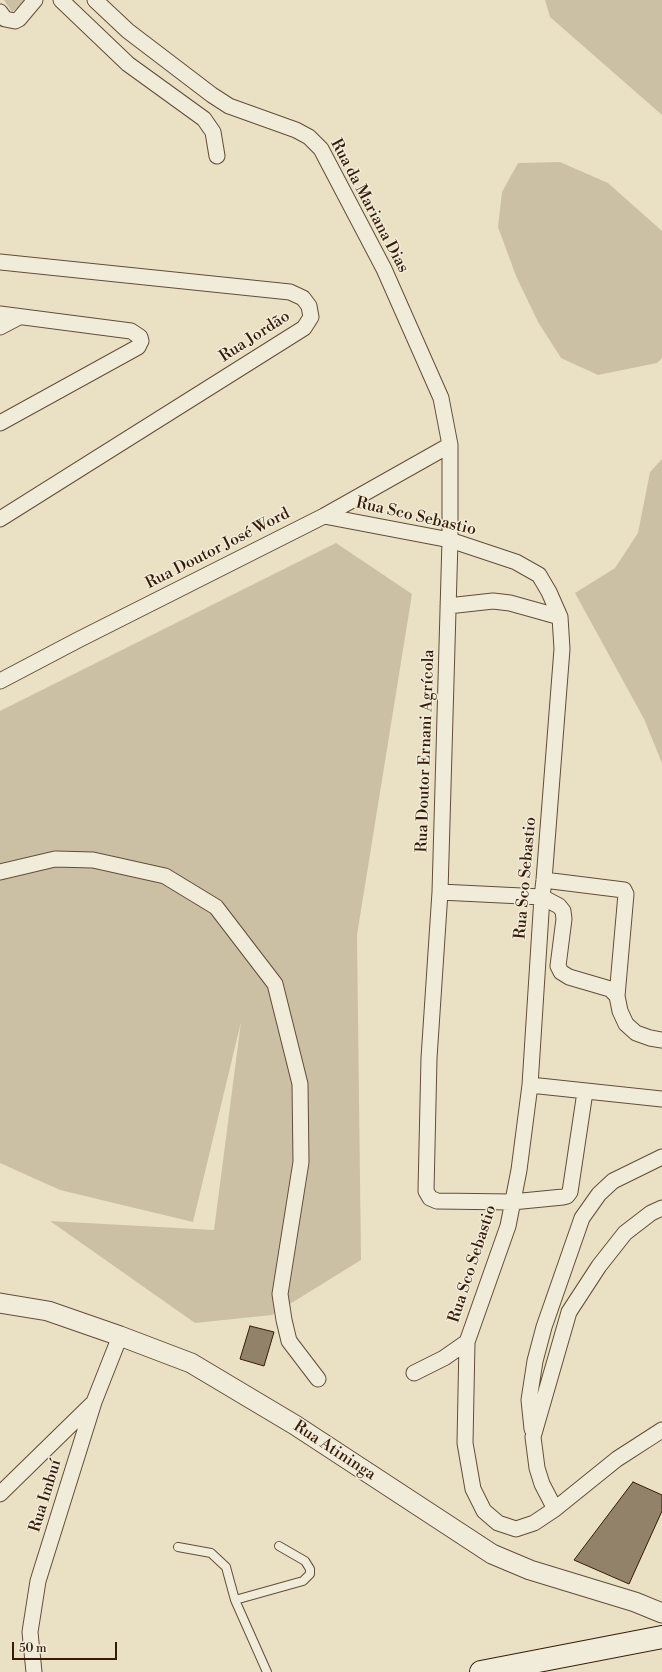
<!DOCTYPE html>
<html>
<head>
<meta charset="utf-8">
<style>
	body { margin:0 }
	#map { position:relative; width:662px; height:1672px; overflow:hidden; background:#eae1c4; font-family:"Libre Bodoni",serif }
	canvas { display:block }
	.scale { position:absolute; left:12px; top:1642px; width:105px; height:18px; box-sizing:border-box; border:2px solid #351c09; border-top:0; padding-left:5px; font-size:12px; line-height:14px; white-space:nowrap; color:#351c09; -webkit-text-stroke:3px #f1ecd9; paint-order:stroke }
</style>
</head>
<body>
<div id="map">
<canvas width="662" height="1672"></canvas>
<div class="scale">50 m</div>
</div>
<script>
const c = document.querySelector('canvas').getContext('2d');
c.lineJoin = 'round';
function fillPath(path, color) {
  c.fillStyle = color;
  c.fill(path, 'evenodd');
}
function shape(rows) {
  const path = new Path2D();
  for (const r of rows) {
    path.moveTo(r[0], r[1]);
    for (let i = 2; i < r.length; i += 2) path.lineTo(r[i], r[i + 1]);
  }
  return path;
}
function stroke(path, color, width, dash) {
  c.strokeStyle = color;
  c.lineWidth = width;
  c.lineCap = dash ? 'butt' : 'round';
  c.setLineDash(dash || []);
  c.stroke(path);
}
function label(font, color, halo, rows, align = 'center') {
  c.font = font + ' "Libre Bodoni",serif';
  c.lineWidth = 3;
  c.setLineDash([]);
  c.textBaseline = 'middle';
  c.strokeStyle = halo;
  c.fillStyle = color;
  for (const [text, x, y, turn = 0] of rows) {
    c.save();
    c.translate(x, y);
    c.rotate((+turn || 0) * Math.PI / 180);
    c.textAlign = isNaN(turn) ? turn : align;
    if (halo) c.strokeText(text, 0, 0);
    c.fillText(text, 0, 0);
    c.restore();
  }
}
const green = shape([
	[4,0,28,0,12,12],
	[545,0,662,0,662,115,550,17],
	[560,162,608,183,662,231,662,358,657,363,598,375,561,358,538,322,516,276,498,227,502,192,518,163],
	[662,459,662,763,644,719,575,593,615,568,638,533,650,472],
	[336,543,412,594,357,935,361,1260,272,1315,195,1323,50,1221,214,1230,241,1022,193,1222,60,1190,0,1163,0,711]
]);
const building = shape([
	[250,1326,274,1332,264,1366,240,1359,250,1326],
	[633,1482,662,1495,662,1511,629,1584,574,1560,633,1482]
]);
const service = shape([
	[178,1547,211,1553,226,1567,235,1600,267,1672],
	[235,1600,303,1581,310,1574,310,1569,305,1561,279,1546]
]);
const minor = shape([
	[61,0,128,64,204,119,213,132,217,156],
	[95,0,128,31,212,95,229,106,296,130,309,137,321,149,384,269,441,398,450,445,450,540,440,892,429,1058,426,1191,430,1198,437,1201,512,1202,563,1197,567,1196,570,1192,585,1092],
	[0,12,5,19,15,21,19,19,35,0],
	[0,262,290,292,303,298,309,306,311,317,304,328,0,519],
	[0,314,131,331,140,337,141,341,138,347,0,423],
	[0,327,19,317],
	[324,516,450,540,516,562,539,575,549,592,560,617,562,649,544,880,542,897,530,1085,519,1170,508,1226,467,1342,444,1358,414,1373],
	[448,606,493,601,510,603,560,617],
	[0,681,78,640,324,516,450,445],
	[0,872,55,859,93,860,165,876,216,907,275,984,300,1084,301,1162,280,1294,284,1320,289,1341,318,1379],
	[544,880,624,890,626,894,617,996,620,1011,626,1024,636,1033,650,1038,662,1040],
	[440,892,542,897,559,906,563,911,564,919,558,966,561,972,569,977,610,989,617,996],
	[530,1085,662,1099],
	[467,1342,465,1443,473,1489,484,1511,498,1523,516,1529,534,1523,555,1509,617,1459,662,1430],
	[532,1429,529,1400,535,1361,544,1327,582,1218,599,1194,613,1181,662,1157],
	[0,1494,92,1404],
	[555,1509,542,1484,537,1468,533,1437,569,1312,599,1266,625,1233,651,1213,662,1208],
	[34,1672,30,1632,38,1581,94,1402,120,1336]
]);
const tertiary = shape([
	[0,1303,48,1311,120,1336,191,1363,295,1425,492,1554,530,1570,635,1602,662,1613]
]);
const secondary = shape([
	[481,1672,662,1637]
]);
const streetNames = [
	["Rua da Mariana Dias",369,206,62],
	["Rua Jordão",255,337,-33],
	["Rua Sco Sebastio",416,517,13],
	["Rua Doutor José Word",218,549,-27],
	["Rua Doutor Ernani Agrícola",426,751,-88],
	["Rua Sco Sebastio",526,878,-85],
	["Rua Sco Sebastio",473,1264,-72],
	["Rua Atininga",334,1451,33],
	["Rua Imbuí",46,1496,-73]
];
fillPath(green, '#cbc0a4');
fillPath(building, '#93826a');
stroke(building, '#351c09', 1);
stroke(service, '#624d38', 10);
stroke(minor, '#624d38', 17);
stroke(tertiary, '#624d38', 21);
stroke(secondary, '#351c09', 24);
stroke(service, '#f1ecd9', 8);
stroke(minor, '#f1ecd9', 15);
stroke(tertiary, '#f1ecd9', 19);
stroke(secondary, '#f1ecd9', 22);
label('16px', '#351c09', '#f1ecd9', streetNames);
</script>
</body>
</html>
